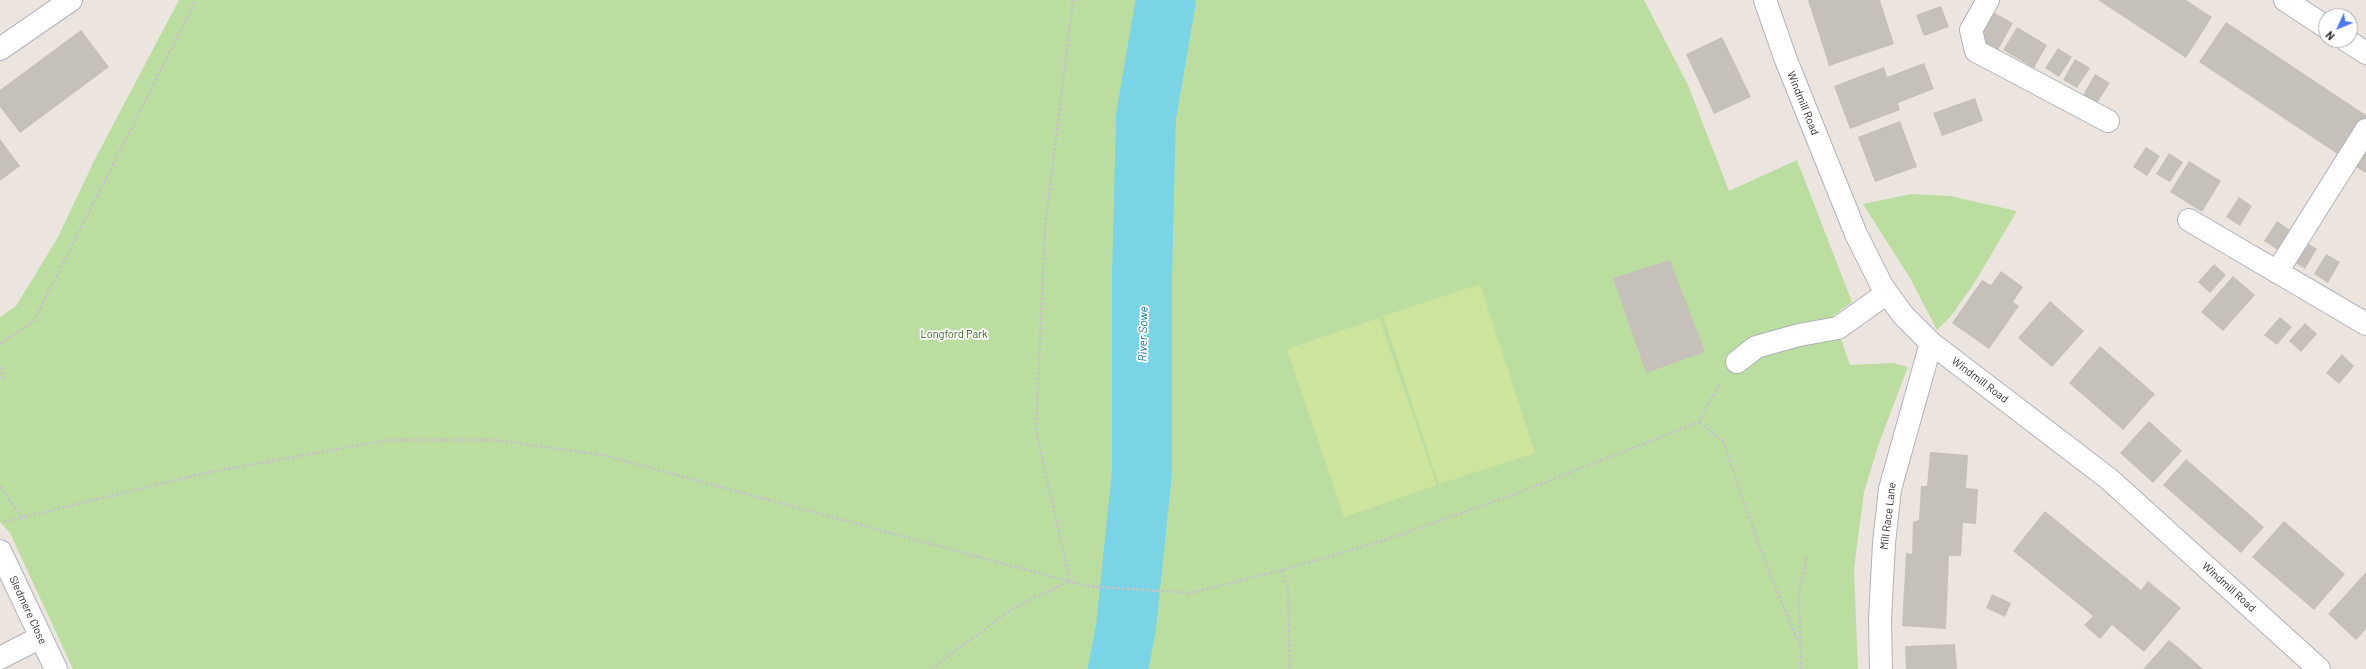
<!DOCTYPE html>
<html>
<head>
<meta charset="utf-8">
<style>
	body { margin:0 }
	#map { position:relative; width:2366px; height:669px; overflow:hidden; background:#ece5df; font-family:Barlow,sans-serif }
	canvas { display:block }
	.north { position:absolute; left:2318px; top:8px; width:40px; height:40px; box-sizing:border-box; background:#fff; border:1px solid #aaa; border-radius:50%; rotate:226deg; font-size:11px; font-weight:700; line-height:16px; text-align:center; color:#2b2b2b }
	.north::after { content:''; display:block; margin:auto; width:14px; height:18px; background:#4c7aec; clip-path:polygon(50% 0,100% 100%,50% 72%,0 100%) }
</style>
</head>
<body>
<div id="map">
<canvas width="2366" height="669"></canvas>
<div class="north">N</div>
</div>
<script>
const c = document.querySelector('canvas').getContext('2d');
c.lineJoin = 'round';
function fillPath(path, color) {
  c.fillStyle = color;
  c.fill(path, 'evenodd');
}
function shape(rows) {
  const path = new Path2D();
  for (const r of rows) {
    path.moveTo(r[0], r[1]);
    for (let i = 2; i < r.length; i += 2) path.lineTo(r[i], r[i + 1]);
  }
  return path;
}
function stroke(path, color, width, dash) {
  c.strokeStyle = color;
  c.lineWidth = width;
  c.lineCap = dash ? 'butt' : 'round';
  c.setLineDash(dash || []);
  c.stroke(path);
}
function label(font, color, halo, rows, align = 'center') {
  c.font = font + ' Barlow,sans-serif';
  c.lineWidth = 3.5;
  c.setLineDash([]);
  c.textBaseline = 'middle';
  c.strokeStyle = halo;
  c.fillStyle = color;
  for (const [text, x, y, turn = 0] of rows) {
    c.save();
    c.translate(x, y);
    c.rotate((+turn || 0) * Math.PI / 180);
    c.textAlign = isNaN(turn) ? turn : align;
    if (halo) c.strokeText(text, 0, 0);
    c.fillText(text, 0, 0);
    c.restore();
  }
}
const green = shape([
	[179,0,1644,0,1688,85,1729,191,1797,160,1852,302,1833,316,1850,365,1893,363,1908,367,1879,443,1864,492,1854,569,1858,669,73,669,10,533,0,522,0,317,16,306,58,237,94,161],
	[1911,194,1950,196,2017,211,1975,282,1951,316,1937,330,1910,278,1863,204]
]);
const pitch = shape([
	[1480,284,1535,453,1439,484,1383,316],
	[1379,318,1437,485,1344,517,1287,349]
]);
const river = shape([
	[1118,669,1126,627,1142,472,1142,275,1146,116,1166,0]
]);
const building = shape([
	[1808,0,1880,0,1894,44,1829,66],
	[2098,0,2186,0,2212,17,2186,58],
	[1941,6,1949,27,1924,36,1916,15],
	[1993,12,2013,23,1998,50,1978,40],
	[2226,22,2366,115,2366,121,2342,157,2199,62],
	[2017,27,2047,45,2034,68,2003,50],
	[81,30,109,67,20,133,0,107,0,90],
	[1722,37,1751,97,1714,114,1686,54],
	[2058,48,2072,57,2059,77,2045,68],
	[2075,59,2090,68,2077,88,2063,80],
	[1924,63,1934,89,1898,103,1900,110,1850,129,1834,86,1884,67,1887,77],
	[2095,74,2110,83,2097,103,2083,95],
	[1975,98,1983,121,1942,136,1933,113],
	[1900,121,1917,167,1875,182,1858,137],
	[0,139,20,166,0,181],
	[2146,147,2160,156,2147,176,2133,167],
	[2366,151,2366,173,2356,167],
	[2169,153,2183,162,2170,182,2156,174],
	[2189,161,2221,181,2202,212,2170,192],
	[2239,197,2252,206,2240,226,2226,217],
	[2277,221,2290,230,2278,250,2264,241],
	[2303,240,2317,249,2305,269,2291,260],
	[2326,254,2340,262,2328,283,2314,274],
	[1670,260,1705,352,1646,373,1613,278],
	[2214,264,2226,275,2210,293,2198,282],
	[2001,271,2023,287,2013,302,2019,306,1989,349,1952,323,1982,280,1991,285],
	[2233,276,2255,295,2223,331,2201,312],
	[2050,301,2084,331,2052,367,2018,338],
	[2280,317,2292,327,2277,345,2264,335],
	[2305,323,2317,334,2301,352,2289,341],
	[2100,346,2155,394,2123,430,2069,383],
	[2342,354,2354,366,2339,384,2326,373],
	[2149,421,2182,451,2153,483,2120,453],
	[1930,452,1968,455,1966,488,1978,489,1976,524,1963,523,1961,556,1949,556,1946,629,1902,626,1906,553,1912,554,1913,522,1919,520,1921,486,1927,486],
	[2186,459,2264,527,2241,553,2163,485],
	[2045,511,2141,590,2148,581,2181,608,2144,652,2112,625,2100,639,2084,625,2093,616,2013,551],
	[2284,521,2345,574,2314,610,2252,557],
	[2366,572,2366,629,2356,640,2328,614],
	[1992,594,2011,603,2005,617,1986,608],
	[2169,640,2179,648,2203,669,2143,669],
	[1955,644,1957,669,1906,669,1905,646]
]);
const path = shape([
	[0,344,34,321,196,0],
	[0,367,4,378,0,379],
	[1699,422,1723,441,1765,562,1799,644],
	[0,486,22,517],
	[4,522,205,473,388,440,496,440,603,455,1086,586,1190,593,1282,570,1385,540,1518,493,1699,422,1720,383],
	[1282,570,1288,590,1290,669],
	[931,669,1013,608,1070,581,1036,431,1045,228,1073,0],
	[1801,669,1799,593,1807,557]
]);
const minor = shape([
	[1765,0,1786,60,1856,234,1882,286,1903,315,1931,343,2109,479,2319,669],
	[1988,0,1971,30,1976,51,2108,121],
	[2285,0,2326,27],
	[2346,40,2366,53],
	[0,49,71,0],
	[2189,220,2366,324],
	[2277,272,2366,130],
	[1737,362,1756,347,1799,335,1838,328,1887,293],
	[0,551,56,669],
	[0,658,41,637],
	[1881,669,1880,620,1884,543,1890,489,1931,343]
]);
const streetNames = [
	["Windmill Road",1803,103,68],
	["Windmill Road",1980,380,37],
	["Mill Race Lane",1888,516,-83],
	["Windmill Road",2229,587,42],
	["Sledmere Close",28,610,65]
];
const parkNames = [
	["Longford Park",954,334]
];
const waterNames = [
	["River Sowe",1143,334,-89]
];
fillPath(green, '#bbdea0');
fillPath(pitch, '#cde49d');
stroke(river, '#7bd4e5', 60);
fillPath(building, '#c5c0ba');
stroke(minor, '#afb2bb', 24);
stroke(path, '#c4c4c4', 2.5, [3, 2]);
stroke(minor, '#fff', 22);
label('11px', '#2b2b2b', '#fff', streetNames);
label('11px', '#356420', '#fff', parkNames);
label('italic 12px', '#187593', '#fff', waterNames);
</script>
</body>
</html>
